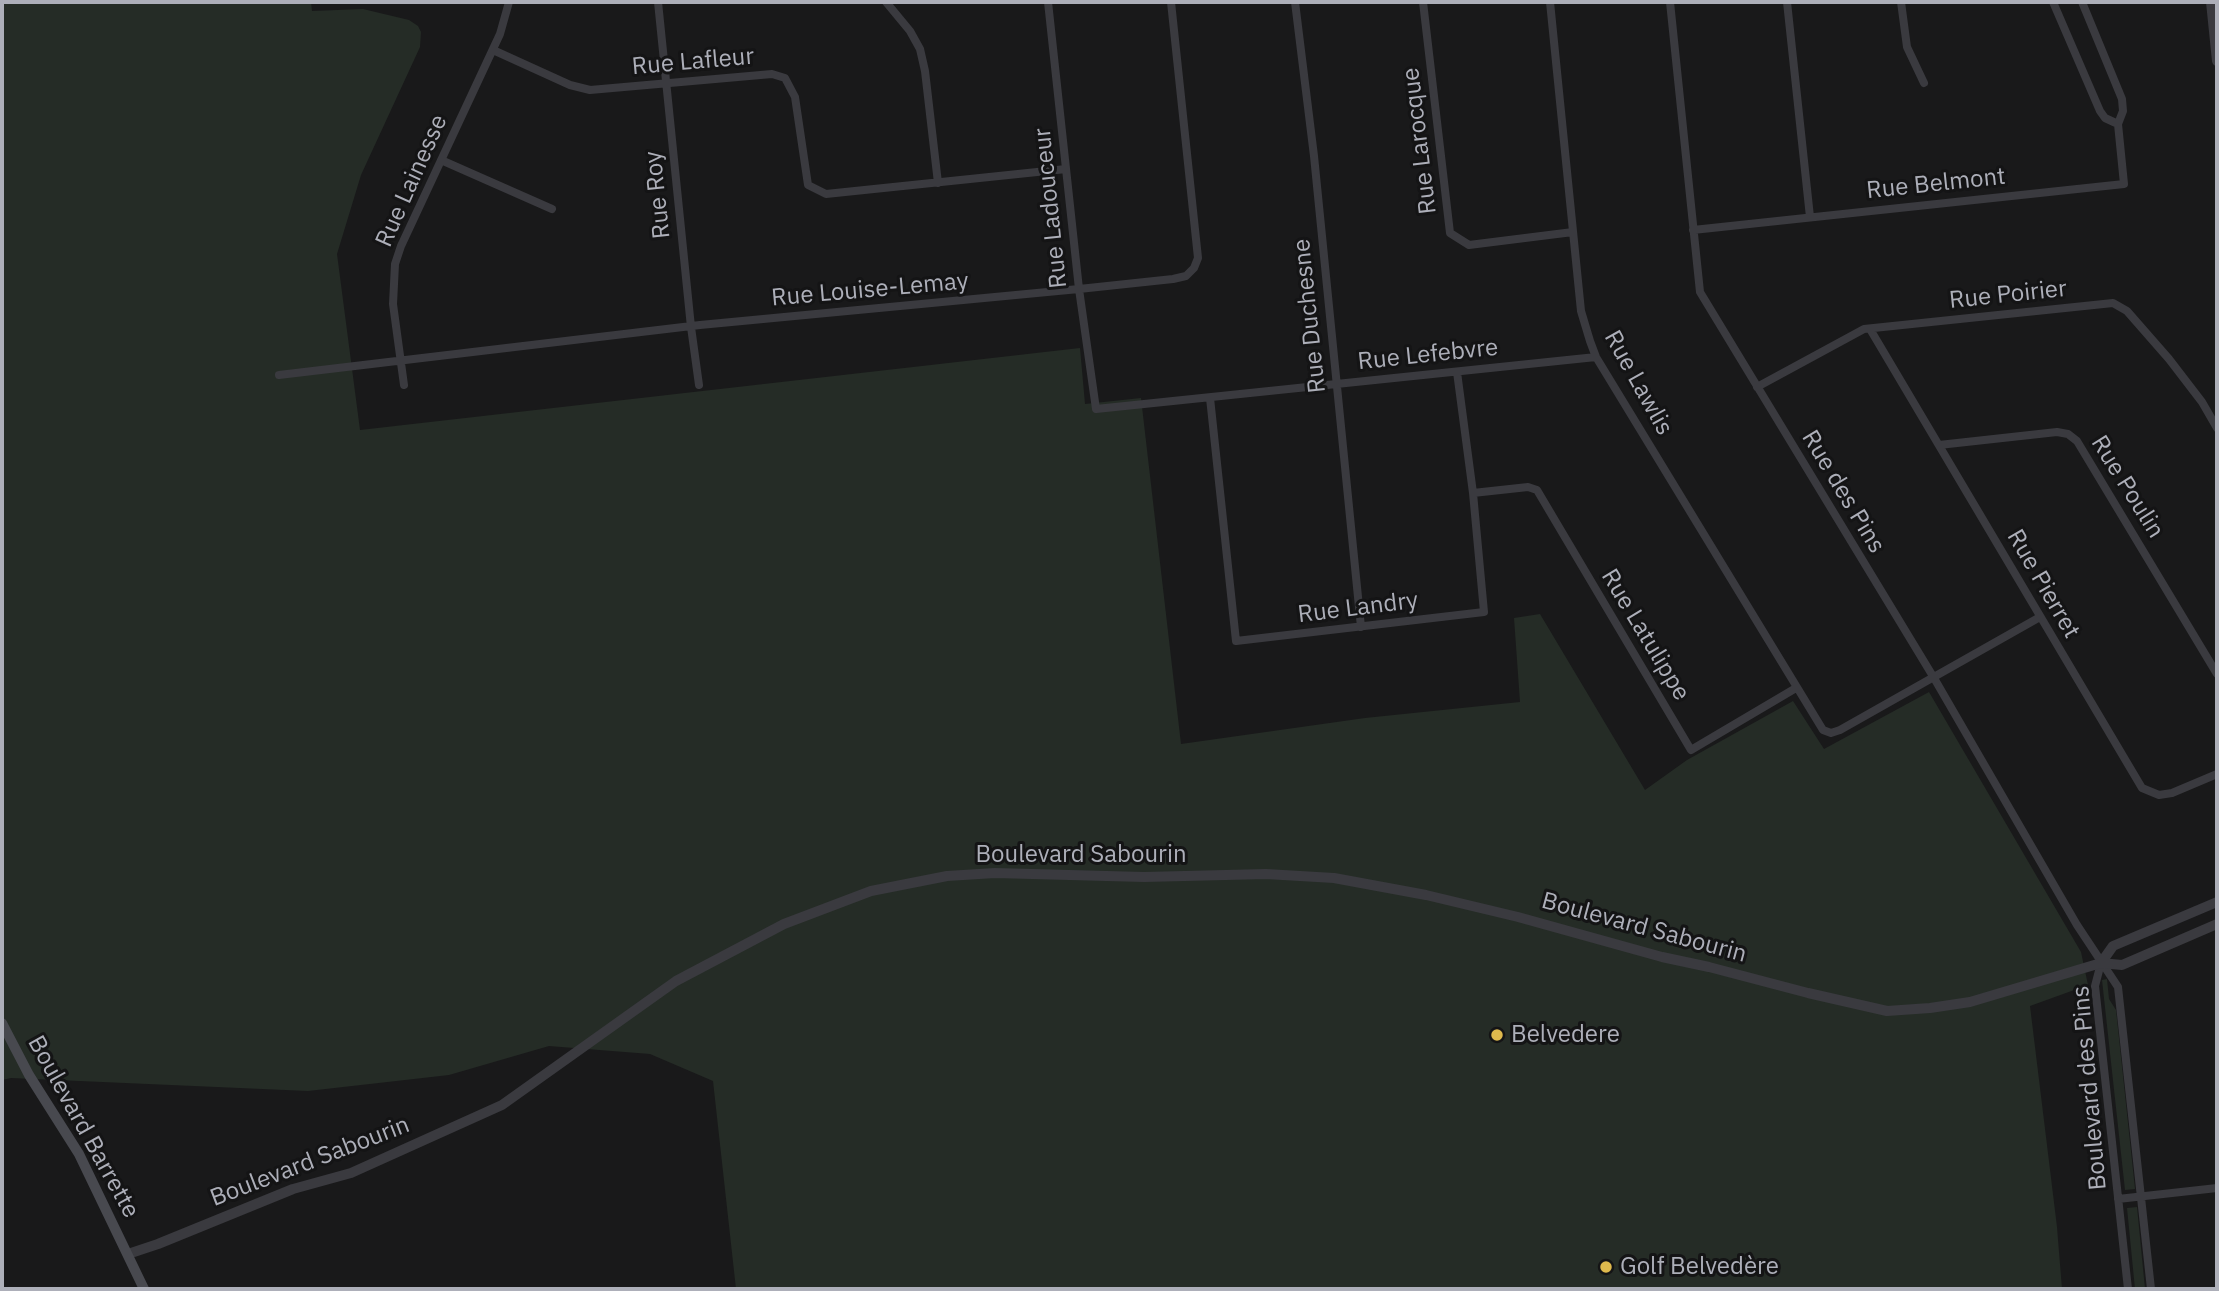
<!DOCTYPE html>
<html>
<head>
<meta charset="utf-8">
<style>
	body { margin:0 }
	#map { position:relative; width:2219px; height:1291px; overflow:hidden; background:#19191a; font-family:"IBM Plex Sans",sans-serif }
	canvas { display:block }
	.frame { position:absolute; inset:0; border:4px solid #adafb9; pointer-events:none }
</style>
</head>
<body>
<div id="map">
<canvas width="2219" height="1291"></canvas>
<div class="frame"></div>
</div>
<script>
const c = document.querySelector('canvas').getContext('2d');
c.lineJoin = 'round';
function fillPath(path, color) {
  c.fillStyle = color;
  c.fill(path, 'evenodd');
}
function shape(rows) {
  const path = new Path2D();
  for (const r of rows) {
    path.moveTo(r[0], r[1]);
    for (let i = 2; i < r.length; i += 2) path.lineTo(r[i], r[i + 1]);
  }
  return path;
}
function stroke(path, color, width, dash) {
  c.strokeStyle = color;
  c.lineWidth = width;
  c.lineCap = dash ? 'butt' : 'round';
  c.setLineDash(dash || []);
  c.stroke(path);
}
function label(font, color, halo, rows, align = 'center') {
  c.font = font + ' "IBM Plex Sans",sans-serif';
  c.lineWidth = 6;
  c.setLineDash([]);
  c.textBaseline = 'middle';
  c.strokeStyle = halo;
  c.fillStyle = color;
  for (const [text, x, y, turn = 0] of rows) {
    c.save();
    c.translate(x, y);
    c.rotate((+turn || 0) * Math.PI / 180);
    c.textAlign = isNaN(turn) ? turn : align;
    if (halo) c.strokeText(text, 0, 0);
    c.fillText(text, 0, 0);
    c.restore();
  }
}
const green = shape([
	[2,2,311,2,312,11,363,9,409,20,418,26,421,32,420,47,361,175,337,254,360,430,1080,348,1085,404,1141,398,1181,744,1365,718,1520,702,1514,618,1540,614,1645,790,1687,760,1793,701,1824,749,1929,692,2081,952,2088,985,2030,1006,2057,1227,2062,1289,736,1289,713,1081,650,1054,549,1046,449,1075,308,1091,11,1078,2,1080],
	[2107,979,2109,999,2116,1010,2135,1189,2125,1190,2102,980],
	[2137,1207,2145,1289,2135,1289,2127,1208]
]);
const minor = shape([
	[658,2,691,327,699,385],
	[886,2,910,31,920,49,925,71,938,183],
	[1048,2,1079,289,1096,409,1596,357],
	[1295,2,1314,156,1361,627],
	[1423,2,1450,233,1469,245,1573,232],
	[1550,2,1581,311,1590,341,1596,357,1823,730,1831,733,1840,730,2040,617],
	[1670,2,1700,292,1934,678,2077,925,2118,987,2151,1289],
	[1787,2,1810,217],
	[1901,2,1907,47,1924,83],
	[2053,2,2100,111,2105,118,2118,124],
	[493,50,570,85,590,90,772,74,785,78,795,97,808,185,826,194,1066,169],
	[441,160,552,209],
	[1693,230,2124,184,2118,124,2123,111,2122,99,2082,2],
	[1870,329,2142,788,2159,795,2172,793,2217,774],
	[279,375,700,325,1079,289,1173,279,1186,276,1194,268,1198,258,1171,2],
	[404,385,393,304,395,264,401,246,500,34,509,2],
	[1757,387,1864,329,2113,303,2127,311,2169,359,2202,402,2217,428],
	[1210,398,1236,641,1484,612,1473,493,1457,372],
	[1939,445,2057,432,2068,434,2077,441,2217,674],
	[1473,493,1528,487,1537,490,1691,750,1796,688],
	[2101,963,2095,986,2128,1289],
	[2118,1199,2217,1188]
]);
const tertiary = shape([
	[2211,2,2217,61],
	[2101,963,2113,946,2217,902],
	[128,1254,158,1244,293,1189,351,1173,502,1105,676,981,784,924,871,891,947,876,995,873,1144,877,1266,874,1334,878,1426,895,1518,917,1662,957,1709,967,1808,993,1887,1011,1930,1008,1970,1002,2101,963,2122,965,2217,924]
]);
const secondary = shape([
	[2,1023,29,1075,79,1154,144,1289]
]);
const markers = [
	[1497,1035,7,"#deb94d"],
	[1606,1267,7,"#deb94d"]
];
const streetNames = [
	["Rue Lafleur",693,62,-5],
	["Rue Larocque",1420,141,-97],
	["Rue Lainesse",412,181,-66],
	["Rue Belmont",1936,184,-6],
	["Rue Roy",658,195,-96],
	["Rue Ladouceur",1051,208,-96],
	["Rue Louise-Lemay",870,290,-5],
	["Rue Poirier",2008,295,-6],
	["Rue Duchesne",1310,316,-96],
	["Rue Lefebvre",1428,355,-6],
	["Rue Lawlis",1638,383,61],
	["Rue Poulin",2127,487,58],
	["Rue des Pins",1843,492,59],
	["Rue Pierret",2043,584,60],
	["Rue Landry",1358,608,-7],
	["Rue Latulippe",1645,635,59],
	["Boulevard Sabourin",1081,855],
	["Boulevard Sabourin",1644,928,15],
	["Boulevard des Pins",2090,1088,-95],
	["Boulevard Barrette",83,1127,61],
	["Boulevard Sabourin",310,1162,-21]
];
const poiNames = [
	["Belvedere",1511,1035],
	["Golf Belvedère",1620,1267]
];
fillPath(green, '#252c26');
stroke(minor, '#3a3a3f', 8);
stroke(tertiary, '#3a3a3f', 10);
stroke(secondary, '#48494f', 10);
for (const [x, y, r, color] of markers) {
  const dot = new Path2D();
  dot.arc(x, y, r, 0, 2 * Math.PI);
  c.fillStyle = color;
  c.fill(dot);
  stroke(dot, '#141415', 2.5);
}
label('24px', '#adafb9', '#141415', streetNames);
label('24px', '#adafb9', '#141415', poiNames, 'left');
</script>
</body>
</html>
